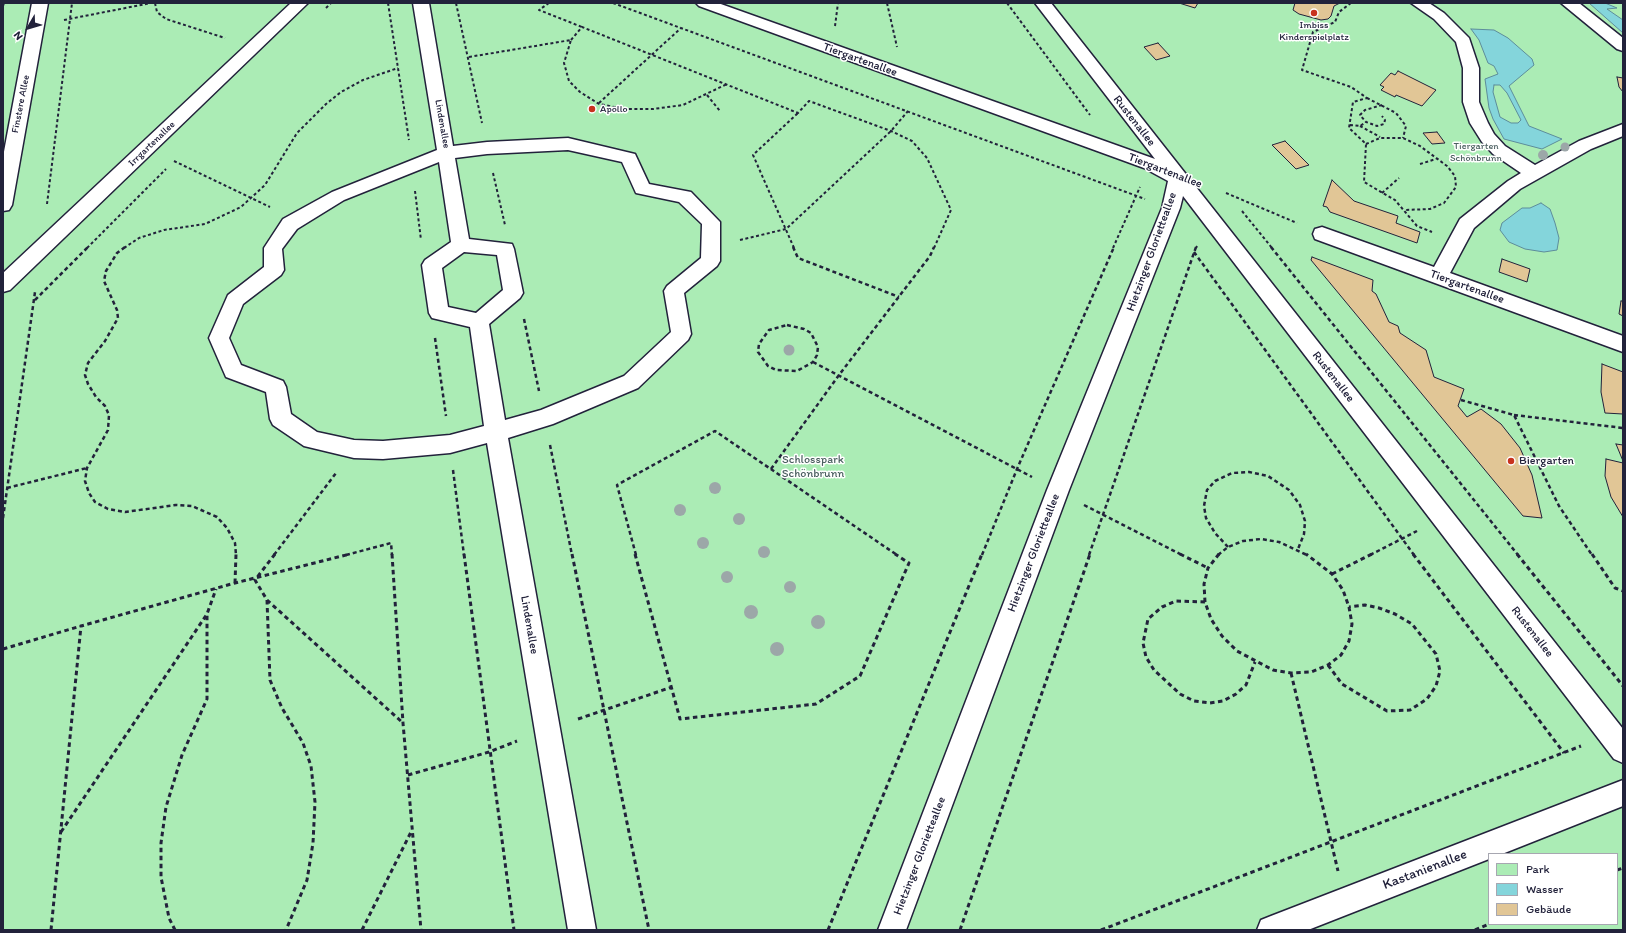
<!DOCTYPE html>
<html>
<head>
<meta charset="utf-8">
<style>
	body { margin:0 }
	#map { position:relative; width:1626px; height:933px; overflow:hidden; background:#fff; font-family:Itim,sans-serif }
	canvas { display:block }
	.frame { position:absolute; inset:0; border:4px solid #22223b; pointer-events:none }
	.legend { position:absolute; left:1488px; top:853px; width:130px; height:72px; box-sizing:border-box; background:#fff; border:1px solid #a7a7b1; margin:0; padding:5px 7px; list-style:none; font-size:12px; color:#22223b }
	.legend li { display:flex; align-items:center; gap:8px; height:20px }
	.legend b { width:20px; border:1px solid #a7a7b1 }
	.north { position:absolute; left:8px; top:8px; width:40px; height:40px; -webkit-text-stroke:3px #fff; paint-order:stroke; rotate:232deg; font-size:11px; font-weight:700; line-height:16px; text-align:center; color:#22223b }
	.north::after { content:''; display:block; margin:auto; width:14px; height:18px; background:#22223b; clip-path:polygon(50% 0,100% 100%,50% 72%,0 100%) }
</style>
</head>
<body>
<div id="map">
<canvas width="1626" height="933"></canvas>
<div class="frame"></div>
<ul class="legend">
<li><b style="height:11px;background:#abecb5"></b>Park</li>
<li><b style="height:11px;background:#84d5db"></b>Wasser</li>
<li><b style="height:11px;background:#e1c696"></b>Gebäude</li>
</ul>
<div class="north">N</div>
</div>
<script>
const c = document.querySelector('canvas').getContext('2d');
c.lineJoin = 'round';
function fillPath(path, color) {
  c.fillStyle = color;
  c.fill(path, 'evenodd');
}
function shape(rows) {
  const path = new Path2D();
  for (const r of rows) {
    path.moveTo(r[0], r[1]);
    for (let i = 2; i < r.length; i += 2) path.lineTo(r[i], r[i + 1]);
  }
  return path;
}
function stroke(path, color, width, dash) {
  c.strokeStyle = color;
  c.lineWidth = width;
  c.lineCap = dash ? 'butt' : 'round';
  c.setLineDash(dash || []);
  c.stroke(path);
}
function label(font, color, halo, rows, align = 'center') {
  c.font = font + ' Itim,sans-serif';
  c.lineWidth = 3;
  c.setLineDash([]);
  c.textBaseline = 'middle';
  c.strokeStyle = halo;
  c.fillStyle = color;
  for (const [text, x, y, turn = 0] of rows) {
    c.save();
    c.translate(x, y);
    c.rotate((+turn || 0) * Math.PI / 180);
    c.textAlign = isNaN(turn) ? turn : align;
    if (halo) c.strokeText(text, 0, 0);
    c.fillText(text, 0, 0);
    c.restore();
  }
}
const green = shape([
	[3,3,1623,3,1623,930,3,930],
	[1489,854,1617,854,1617,924,1489,924]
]);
const water = shape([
	[1589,3,1605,3,1617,8,1607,9,1623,20,1623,33,1589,3],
	[1471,29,1494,30,1508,38,1532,59,1534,65,1509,86,1529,126,1562,139,1542,149,1504,139,1493,119,1489,108,1485,79,1498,74,1494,66,1488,63,1479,40,1471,29],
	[1494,85,1500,85,1507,93,1521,120,1518,123,1511,123,1500,117,1493,92,1494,85],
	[1541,203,1550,209,1555,223,1559,238,1557,250,1544,252,1525,249,1509,242,1500,230,1502,223,1522,208,1530,208,1541,203]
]);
const building = shape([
	[1179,3,1198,3,1195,8,1179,3],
	[1295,3,1340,3,1334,6,1331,16,1328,19,1321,20,1299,14,1293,10,1295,3],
	[1158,43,1170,56,1156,60,1144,47,1158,43],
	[1398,71,1436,90,1422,106,1396,95,1395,97,1381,90,1384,87,1380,85,1391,73,1395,75,1398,71],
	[1617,77,1623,78,1623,92,1619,87,1617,77],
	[1437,132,1445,143,1432,144,1423,133,1437,132],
	[1285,141,1309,165,1296,169,1272,145,1285,141],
	[1332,180,1354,201,1398,216,1396,223,1420,232,1417,243,1330,212,1327,207,1323,206,1332,180],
	[1312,257,1373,280,1372,291,1376,294,1389,322,1398,326,1400,333,1426,350,1434,377,1464,389,1458,406,1467,417,1481,409,1501,424,1520,448,1532,475,1542,518,1523,516,1311,260,1312,257],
	[1502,259,1530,269,1527,282,1499,272,1502,259],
	[1621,301,1623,301,1623,316,1619,314,1621,301],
	[1602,364,1623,372,1623,414,1605,413,1601,392,1602,364],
	[1616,444,1623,445,1623,461,1616,444],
	[1606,459,1623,463,1623,517,1611,497,1605,476,1606,459]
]);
const pathFar2 = shape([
	[155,3,157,12,166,19,225,38],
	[388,3,409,140],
	[456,3,482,123],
	[549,3,539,10,582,27],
	[613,3,1145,199],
	[887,3,897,47],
	[1007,3,1090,115],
	[1351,3,1339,12,1335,22,1313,32,1302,70,1351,87,1367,98,1353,102,1349,128,1366,144,1364,182,1395,200,1417,226,1432,232],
	[3,6,4,3],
	[326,8,331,3],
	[64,20,151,3],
	[835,26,838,3],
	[571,40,582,27,798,113,809,101,891,131,912,141,927,158,951,210,934,248],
	[469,57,571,40,564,63,569,81,580,92,599,104,625,109,653,109,683,105,727,84],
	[707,95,720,111],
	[1367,98,1396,113,1406,126,1403,138],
	[599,103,681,28],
	[1382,105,1365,110,1360,115,1366,122,1377,126,1384,124,1385,120,1382,116],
	[1350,125,1360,126,1366,122],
	[1360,126,1380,137],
	[1366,144,1380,138,1403,138,1420,146,1447,166,1455,176,1456,187,1444,203,1430,209,1404,210],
	[174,161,270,207],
	[1420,164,1436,159],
	[493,173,505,225],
	[415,191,421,240],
	[1226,193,1297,223],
	[1382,193,1399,178],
	[47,204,72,3],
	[1242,211,1272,248],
	[740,240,786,229,891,131,908,111],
	[87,248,166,169],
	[124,248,139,238,164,230,205,224,241,207,265,185,297,133,326,104,341,92,363,80,398,68],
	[794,248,753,155,798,113],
	[1113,248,1140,187],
	[1196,248,1197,246]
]);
const pathFar1 = shape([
	[125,247,117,253,106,271,104,281,117,310,118,318,105,341,88,363,85,375,88,384,96,397,105,406,109,415,108,430,87,468,85,481,89,493,95,502,108,509,125,512,176,505,192,506,217,517,227,528,235,543,236,555],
	[793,247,798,258,899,297],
	[1271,247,1518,555],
	[1194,252,1414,555],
	[35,300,88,247],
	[524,319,539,391],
	[787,325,804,329,811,333,818,347,817,355,813,362,797,371,776,370,768,366,758,352,759,344,769,330,787,325],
	[435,338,446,416],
	[813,362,1032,477],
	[1461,400,1514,415,1559,506,1592,555],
	[1514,415,1623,428],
	[550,445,572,555],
	[771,469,839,375,930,256,934,247],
	[453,470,464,555],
	[7,488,87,468],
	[1084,505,1182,555],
	[3,518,35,292],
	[1228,547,1215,533,1206,518,1204,506,1207,490,1215,481,1232,473,1249,472,1268,476,1289,490,1300,505,1305,521,1304,534,1298,549],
	[274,555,336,473],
	[346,555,391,543,392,555],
	[636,555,617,485,715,431,897,555],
	[982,555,1017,469,1114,247],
	[1089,555,1196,247],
	[1218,555,1228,547,1243,541,1261,539,1279,542,1307,555],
	[1370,555,1417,531]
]);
const path = shape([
	[275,554,255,580,267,600,403,723],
	[392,554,403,723,421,930],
	[464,554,514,930],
	[572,554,649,930],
	[635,554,680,719,816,704,860,676,909,563,895,554],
	[1180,554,1208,568],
	[1219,554,1208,568,1204,584,1205,602,1211,619,1222,636,1237,651,1273,670,1291,673,1311,672,1328,665,1341,655,1349,641,1352,624,1349,607,1343,590,1332,574,1306,554],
	[1413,554,1564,753],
	[1517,554,1623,686],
	[1592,554,1615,588,1623,591],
	[1332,574,1372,554],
	[235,583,236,554],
	[267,600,270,680,282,708,303,743,311,766,315,802,313,843,307,880,286,930],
	[1205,602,1176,601,1162,607,1148,619,1143,643,1146,657,1154,670,1180,694,1194,701,1210,703,1223,701,1236,694,1246,685,1255,662],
	[3,649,81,626],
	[1328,665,1342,684,1387,711,1410,710,1427,699,1436,686,1440,671,1436,654,1412,624,1395,614,1379,608,1365,605,1349,607],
	[1291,673,1338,871],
	[578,719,672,687],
	[408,775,489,752,517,741],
	[61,832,207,614,216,589],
	[1617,870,1623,868],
	[51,930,81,626,235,583,350,554],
	[175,930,169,918,161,877,161,843,166,807,182,755,207,699,207,614],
	[362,930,411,832],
	[828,930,982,554],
	[960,930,1090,554],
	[1101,930,1581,746],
	[1475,930,1489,924]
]);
const pedestrian = shape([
	[32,3,48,3,12,205,9,210,3,211,3,157,32,3],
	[291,3,308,3,10,290,3,292,3,273,291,3],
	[413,3,429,3,453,146,487,142,568,138,635,154,649,184,691,192,720,222,720,261,717,266,684,293,691,334,688,340,638,388,553,424,508,438,596,930,568,930,487,443,450,453,383,459,354,458,304,446,273,425,270,419,266,392,226,377,209,338,228,295,264,267,264,248,283,219,332,192,437,150,413,3],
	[568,150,622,162,636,193,679,202,702,224,701,258,667,286,664,291,671,332,624,376,541,410,505,420,489,324,520,298,523,293,514,249,512,244,469,239,455,158,487,154,568,150],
	[439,162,451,242,425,260,422,265,429,313,432,318,470,327,484,426,450,435,383,441,354,440,317,432,291,414,286,387,283,381,241,365,229,338,243,304,281,275,284,270,282,249,297,229,344,200,439,162],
	[464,252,497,255,503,290,476,313,448,307,442,268,464,252],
	[696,3,718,3,1155,159,1035,3,1051,3,1623,729,1623,763,1614,759,1183,196,1180,208,1069,490,906,930,878,930,1047,490,1162,208,1168,181,1144,168,699,6,696,3],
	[1411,3,1429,3,1444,13,1469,38,1479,68,1479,102,1488,123,1494,134,1505,146,1535,165,1579,141,1623,124,1623,136,1591,149,1520,189,1474,228,1450,273,1623,336,1623,352,1315,239,1313,234,1315,229,1322,227,1434,267,1460,219,1508,181,1521,173,1493,154,1482,142,1470,123,1463,102,1463,68,1456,42,1434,19,1411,3],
	[1561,3,1579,3,1623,38,1623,51,1617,49,1561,3],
	[1623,780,1623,806,1502,854,1489,854,1489,859,1308,930,1257,930,1261,920,1271,916,1623,780]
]);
const trees = [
	[1565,147,4.5],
	[1543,155,5],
	[789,350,5.5],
	[715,488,6],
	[680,510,6],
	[739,519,6],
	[703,543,6],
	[764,552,6],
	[727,577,6],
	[790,587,6],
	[751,612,7],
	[818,622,7],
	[777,649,7]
];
const markers = [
	[1314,13,4,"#c8321e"],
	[592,109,4,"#c8321e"],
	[1511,461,4,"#c8321e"]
];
const farPoinames = [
	["Imbiss",1314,25],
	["Kinderspielplatz",1314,37],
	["Apollo",600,109,"left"]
];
const farStreetnames = [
	["Finstere Allee",21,104,-79],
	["Lindenallee",442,124,80],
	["Irrgartenallee",152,144,-44]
];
const farParknames = [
	["Tiergarten",1476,146],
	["Schönbrunn",1476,158]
];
const streetNames = [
	["Tiergartenallee",860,60,20],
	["Rustenallee",1134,121,52],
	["Tiergartenallee",1165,171,21],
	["Hietzinger Glorietteallee",1152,252,-70],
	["Tiergartenallee",1467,287,20],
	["Rustenallee",1333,377,52],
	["Hietzinger Glorietteallee",1034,553,-69],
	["Lindenallee",529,625,80],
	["Rustenallee",1532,632,52],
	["Hietzinger Glorietteallee",920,856,-69]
];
const parkNames = [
	["Schlosspark",813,460],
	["Schönbrunn",813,474]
];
const poiNames = [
	["Biergarten",1519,461]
];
const nearStreetnames = [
	["Kastanienallee",1425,870,-21]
];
fillPath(green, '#abecb5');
fillPath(water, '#84d5db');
stroke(water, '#5d8d9b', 1);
fillPath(building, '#e1c696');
stroke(building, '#22223b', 1);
stroke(pedestrian, '#22223b', 3);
stroke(pathFar2, '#22223b', 2, [3, 2.5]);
stroke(pathFar1, '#22223b', 2.5, [4, 3]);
stroke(path, '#22223b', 3, [4.5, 3.5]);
fillPath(pedestrian, '#fff');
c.fillStyle = '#9ca7a8';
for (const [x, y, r] of trees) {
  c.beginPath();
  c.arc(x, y, r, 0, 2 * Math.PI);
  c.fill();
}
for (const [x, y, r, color] of markers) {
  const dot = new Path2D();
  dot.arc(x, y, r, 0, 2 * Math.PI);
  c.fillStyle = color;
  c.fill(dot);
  stroke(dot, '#fff', 1.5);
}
label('10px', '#22223b', '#fff', farPoinames);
label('10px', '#22223b', '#fff', farStreetnames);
label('10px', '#4b5f60', '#fff', farParknames);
label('12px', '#22223b', '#fff', streetNames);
label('12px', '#4b5f60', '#fff', parkNames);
label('12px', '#22223b', '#fff', poiNames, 'left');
label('14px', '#22223b', '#fff', nearStreetnames);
</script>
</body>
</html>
